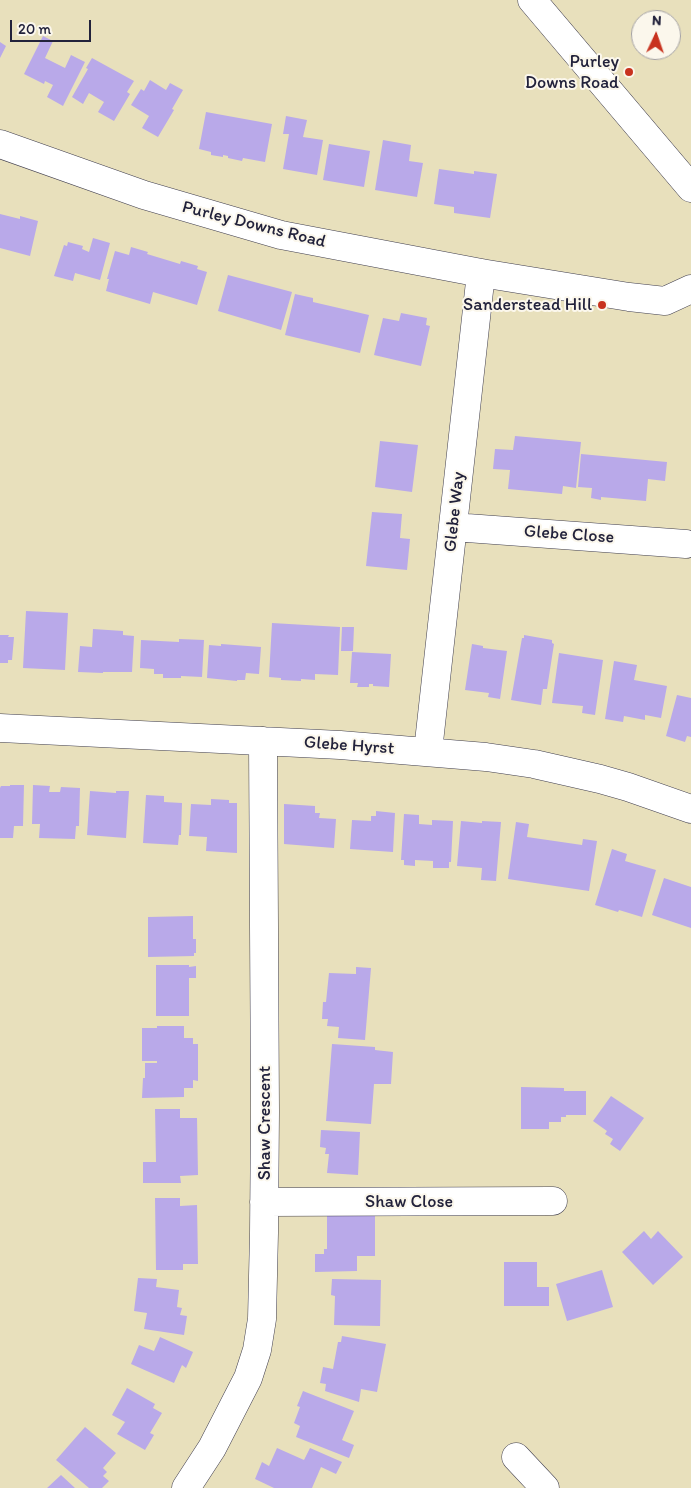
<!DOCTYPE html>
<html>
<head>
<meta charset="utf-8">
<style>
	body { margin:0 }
	#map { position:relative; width:691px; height:1488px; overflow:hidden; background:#e8e0bc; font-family:Itim,sans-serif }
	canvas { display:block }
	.north { position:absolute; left:631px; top:10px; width:50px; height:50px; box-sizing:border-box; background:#fbf7ec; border:1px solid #a4a2a5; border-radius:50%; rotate:3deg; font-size:14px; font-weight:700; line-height:20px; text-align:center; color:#22223b }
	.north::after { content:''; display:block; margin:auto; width:18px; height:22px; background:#c8321e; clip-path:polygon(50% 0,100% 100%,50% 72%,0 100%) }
	.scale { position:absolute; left:10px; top:20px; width:81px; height:22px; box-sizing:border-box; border:2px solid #22223b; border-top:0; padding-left:6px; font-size:15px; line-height:18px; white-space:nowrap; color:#22223b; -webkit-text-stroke:4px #fbf7ec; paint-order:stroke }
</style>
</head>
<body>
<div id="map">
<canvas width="691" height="1488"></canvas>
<div class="north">N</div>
<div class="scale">20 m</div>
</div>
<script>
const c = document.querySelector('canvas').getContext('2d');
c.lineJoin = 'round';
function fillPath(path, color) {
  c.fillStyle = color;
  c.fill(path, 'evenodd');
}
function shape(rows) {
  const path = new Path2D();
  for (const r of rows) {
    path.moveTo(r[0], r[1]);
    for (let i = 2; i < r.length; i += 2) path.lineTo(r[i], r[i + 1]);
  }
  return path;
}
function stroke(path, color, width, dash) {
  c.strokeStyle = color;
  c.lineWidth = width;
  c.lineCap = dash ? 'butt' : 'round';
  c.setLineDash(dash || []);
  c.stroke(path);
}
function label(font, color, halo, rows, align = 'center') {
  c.font = font + ' Itim,sans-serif';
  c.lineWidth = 4;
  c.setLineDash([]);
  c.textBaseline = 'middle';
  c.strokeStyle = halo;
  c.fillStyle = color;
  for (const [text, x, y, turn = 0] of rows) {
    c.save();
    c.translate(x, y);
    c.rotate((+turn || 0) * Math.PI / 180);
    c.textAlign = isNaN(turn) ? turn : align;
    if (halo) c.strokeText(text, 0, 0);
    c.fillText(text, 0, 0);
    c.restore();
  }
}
const building = shape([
	[43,36,53,41,45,58,65,68,71,55,85,62,63,106,47,97,53,85,45,81,44,84,24,74],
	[0,42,6,46,0,58],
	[92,58,134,81,127,92,130,94,114,121,98,112,104,102,89,93,83,104,72,97,88,69,86,68],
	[150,80,166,90,170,83,183,90,172,109,174,110,158,137,142,128,149,116,131,105,141,89,144,91],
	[206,112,272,124,265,162,243,158,242,161,228,158,228,156,223,155,223,157,211,155,211,152,199,149],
	[286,116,307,120,303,137,323,140,317,175,283,169,289,134,283,134],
	[383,140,411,145,409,161,423,163,417,197,375,190],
	[329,144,370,151,364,187,323,180],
	[439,169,474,174,474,171,497,174,490,218,454,213,454,207,434,204],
	[0,214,20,219,20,216,38,221,30,256,0,248],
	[93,238,110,243,100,280,75,273,73,281,54,276,64,245,67,246,68,242,83,246,82,249,89,252],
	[131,247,148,252,147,254,180,264,181,261,198,266,197,269,207,272,197,305,153,292,150,304,106,291,109,279,107,279,115,251,129,255],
	[228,275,292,292,281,330,218,311],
	[295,294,313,298,313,302,369,315,360,353,285,335],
	[401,313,427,318,426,325,430,326,421,366,374,355,383,318,399,321],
	[515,436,581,442,576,488,563,486,562,494,508,489,510,470,493,469,495,449,513,450],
	[380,441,418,445,412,492,375,487],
	[581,454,667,462,665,481,648,479,646,501,601,497,601,500,591,498,592,488,578,487],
	[372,512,402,514,400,538,410,539,407,570,366,566],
	[26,611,68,613,65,670,23,668],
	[272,623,340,627,338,675,315,674,315,680,301,679,301,681,281,680,281,678,269,677],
	[342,627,354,627,353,651,341,651],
	[93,629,123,631,123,635,134,636,132,672,103,672,103,673,78,672,80,646,92,647],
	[0,635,9,635,8,637,14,637,12,660,8,660,8,663,0,663],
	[524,635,552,640,552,643,554,644,547,689,543,689,541,705,511,700,522,638,524,638],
	[179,639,204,640,202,677,181,676,181,678,163,678,163,674,154,674,154,669,140,668,141,640,179,642],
	[221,644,261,647,259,674,246,673,245,680,237,680,237,681,207,678,209,645,221,646],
	[472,644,483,646,483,648,507,651,500,699,488,697,489,693,465,690],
	[352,652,391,654,389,687,373,686,373,684,369,684,369,687,357,687,358,683,350,683],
	[559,653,603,660,595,715,582,713,583,706,552,703],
	[614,661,637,665,634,680,667,686,661,718,645,715,645,720,624,716,623,722,605,719],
	[677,695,691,698,691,737,687,736,685,742,666,736],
	[10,785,24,785,23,826,14,826,13,838,0,838,0,788,1,786,10,786],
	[33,785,50,786,49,792,60,792,61,787,80,788,79,826,76,826,75,839,39,838,40,824,32,824],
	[90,791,116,793,116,791,129,791,126,838,87,835],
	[146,795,164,796,164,802,182,803,181,835,179,835,178,845,143,843],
	[211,799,229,800,229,803,237,803,237,853,206,851,207,837,189,836,191,804,211,805],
	[284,804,315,806,315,813,320,813,319,818,336,819,334,848,284,844],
	[376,811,395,813,393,852,350,849,352,820,371,821,371,816,376,816],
	[404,814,419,815,419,824,432,825,432,820,453,821,451,862,449,862,449,868,433,868,433,861,415,860,415,866,404,865,404,860,401,860],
	[461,821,482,823,482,821,501,822,496,881,481,880,482,868,457,866],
	[516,822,529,824,527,837,582,845,583,839,597,841,589,891,508,879],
	[612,849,627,854,625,861,656,870,642,917,619,910,618,912,595,905],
	[664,878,691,887,691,928,652,915],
	[193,916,193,939,196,939,196,953,194,953,194,956,148,957,148,917],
	[156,965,189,965,189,967,196,966,196,978,189,978,189,1016,156,1016],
	[356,967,371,968,365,1040,338,1038,339,1027,327,1026,328,1019,322,1019,323,1002,326,1002,329,973,356,974],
	[157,1026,184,1026,184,1038,193,1038,193,1044,198,1044,198,1081,193,1080,193,1088,184,1088,184,1097,142,1098,143,1078,145,1078,145,1063,157,1063,157,1061,142,1061,142,1028,157,1028],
	[332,1044,375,1047,375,1050,393,1052,391,1084,374,1084,371,1124,326,1121],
	[521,1087,564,1088,564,1091,586,1091,586,1115,566,1115,566,1117,561,1117,561,1122,549,1122,549,1129,521,1129],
	[611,1096,644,1118,620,1151,610,1144,613,1139,605,1134,607,1131,593,1121],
	[155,1109,180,1109,180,1118,197,1118,198,1175,180,1176,181,1183,143,1183,143,1162,156,1162],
	[321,1130,360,1132,358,1175,327,1173,329,1154,325,1154,326,1148,320,1147],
	[155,1198,180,1198,180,1206,197,1205,198,1264,183,1264,183,1270,156,1270],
	[327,1216,375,1216,375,1256,357,1256,357,1271,315,1272,315,1254,324,1254,324,1249,327,1249],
	[644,1231,651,1239,658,1231,683,1257,653,1285,622,1252],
	[504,1262,537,1262,537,1287,549,1287,549,1306,504,1306],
	[602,1270,613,1307,567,1321,556,1284],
	[138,1278,157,1279,156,1287,179,1290,177,1307,182,1308,180,1315,187,1316,184,1335,144,1329,147,1313,134,1311],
	[332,1279,381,1280,380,1326,334,1325,335,1296,331,1295],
	[342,1336,386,1344,377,1392,361,1389,359,1402,325,1391,326,1384,320,1383,323,1367,333,1369,338,1342,341,1342],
	[160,1337,193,1352,186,1368,182,1365,174,1383,131,1364,139,1345,154,1351],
	[127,1388,155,1404,153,1408,162,1413,150,1433,154,1435,145,1450,117,1434,125,1422,112,1415],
	[303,1391,354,1411,342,1440,354,1445,349,1458,296,1437,300,1426,294,1423,300,1407,297,1406],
	[85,1427,116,1453,103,1468,107,1472,103,1476,109,1481,102,1488,89,1488,56,1460],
	[277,1448,304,1460,310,1448,342,1462,336,1474,321,1467,312,1488,274,1488,255,1479,262,1462,269,1466],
	[61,1475,75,1488,47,1488]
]);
const minor = shape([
	[0,144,144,195,281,235,481,273,629,297,665,301,691,289],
	[453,527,686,544],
	[0,728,340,745,486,757,534,764,600,779,628,787,691,809],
	[428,751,481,273],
	[264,1202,553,1201],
	[516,1457,545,1488],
	[186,1488,212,1448,248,1378,257,1350,262,1319,264,1233,265,1112,263,741]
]);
const major = shape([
	[532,0,691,188]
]);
const markers = [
	[629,72,5,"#c8321e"],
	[602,305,5,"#c8321e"]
];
const poiNames = [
	["Purley",619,62],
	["Downs Road",619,83],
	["Sanderstead Hill",592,305]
];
const streetNames = [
	["Purley Downs Road",254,225,14],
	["Glebe Way",455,512,-84],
	["Glebe Close",569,535,4],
	["Glebe Hyrst",349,746,4],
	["Shaw Crescent",265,1123,-90],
	["Shaw Close",409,1202]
];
fillPath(building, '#b9a9e9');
stroke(minor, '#403e4e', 29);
stroke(major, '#403e4e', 29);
stroke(minor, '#fff', 28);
stroke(major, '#fff', 28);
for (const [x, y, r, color] of markers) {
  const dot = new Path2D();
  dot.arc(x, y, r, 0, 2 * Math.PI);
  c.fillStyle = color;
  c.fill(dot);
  stroke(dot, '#fbf7ec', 2);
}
label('18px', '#22223b', '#fbf7ec', poiNames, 'right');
label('18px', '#22223b', '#fbf7ec', streetNames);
</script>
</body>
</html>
